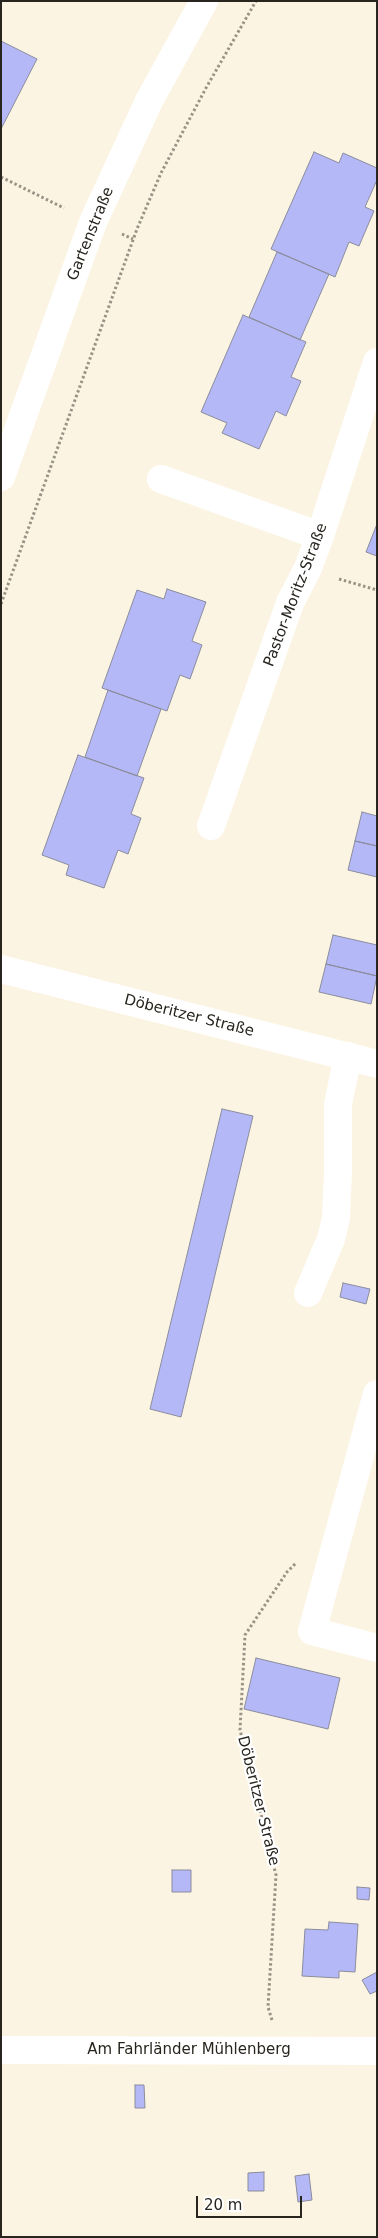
<!DOCTYPE html>
<html>
<head>
<meta charset="utf-8">
<style>
	body { margin:0 }
	#map { position:relative; width:378px; height:2238px; overflow:hidden; background:#fcf4e2; font-family:"DejaVu Sans",sans-serif }
	canvas { display:block }
	.frame { position:absolute; inset:0; border:2px solid #28251f; pointer-events:none }
	.scale { position:absolute; left:196px; top:2196px; width:106px; height:22px; box-sizing:border-box; border:2px solid #28251f; border-top:0; padding-left:6px; font-size:15px; line-height:18px; white-space:nowrap; color:#28251f; -webkit-text-stroke:4px #fff; paint-order:stroke }
</style>
</head>
<body>
<div id="map">
<canvas width="378" height="2238"></canvas>
<div class="frame"></div>
<div class="scale">20 m</div>
</div>
<script>
const c = document.querySelector('canvas').getContext('2d');
c.lineJoin = 'round';
function fillPath(path, color) {
  c.fillStyle = color;
  c.fill(path, 'evenodd');
}
function shape(rows) {
  const path = new Path2D();
  for (const r of rows) {
    path.moveTo(r[0], r[1]);
    for (let i = 2; i < r.length; i += 2) path.lineTo(r[i], r[i + 1]);
  }
  return path;
}
function stroke(path, color, width, dash) {
  c.strokeStyle = color;
  c.lineWidth = width;
  c.lineCap = dash ? 'butt' : 'round';
  c.setLineDash(dash || []);
  c.stroke(path);
}
function label(font, color, halo, rows, align = 'center') {
  c.font = font + ' "DejaVu Sans",sans-serif';
  c.lineWidth = 4.5;
  c.setLineDash([]);
  c.textBaseline = 'middle';
  c.strokeStyle = halo;
  c.fillStyle = color;
  for (const [text, x, y, turn = 0] of rows) {
    c.save();
    c.translate(x, y);
    c.rotate((+turn || 0) * Math.PI / 180);
    c.textAlign = isNaN(turn) ? turn : align;
    if (halo) c.strokeText(text, 0, 0);
    c.fillText(text, 0, 0);
    c.restore();
  }
}
const building = shape([
	[1,41,37,59,1,129,1,41],
	[314,152,339,163,343,153,377,168,377,180,365,207,374,211,359,246,349,242,335,277,271,249,314,152],
	[277,252,329,274,300,340,249,317,277,252],
	[243,315,306,342,291,377,301,381,286,416,276,411,259,449,222,433,227,423,201,412,243,315],
	[377,524,377,556,366,552,377,524],
	[167,589,206,602,192,641,202,645,190,679,180,675,167,711,102,688,137,590,164,599,167,589],
	[108,690,161,709,137,776,85,757,108,690],
	[78,755,144,778,131,814,141,818,128,854,118,850,104,888,66,875,69,865,42,855,78,755],
	[362,812,377,816,377,846,355,841,362,812],
	[355,841,377,846,377,877,348,870,355,841],
	[333,935,377,945,377,976,326,964,333,935],
	[326,964,377,976,371,1004,319,992,326,964],
	[222,1109,253,1116,181,1417,150,1409,222,1109],
	[343,1283,370,1289,366,1304,340,1297,343,1283],
	[256,1658,340,1678,328,1729,244,1709,256,1658],
	[172,1870,191,1870,191,1892,172,1892,172,1870],
	[357,1887,370,1888,369,1900,357,1899,357,1887],
	[329,1922,358,1924,355,1972,339,1971,339,1978,302,1976,305,1929,328,1930,329,1922],
	[377,1972,377,1991,370,1994,362,1980,377,1972],
	[135,2085,144,2085,145,2108,135,2108,135,2085],
	[264,2172,264,2191,248,2191,248,2173,264,2172],
	[309,2174,312,2200,298,2202,295,2176,309,2174]
]);
const path = shape([
	[1,177,64,208],
	[122,234,133,239],
	[339,579,377,590],
	[1,604,137,229,161,173,206,88,256,1],
	[272,2020,268,2007,276,1875,240,1730,245,1635,287,1572,296,1563]
]);
const minor = shape([
	[1,477,93,222,149,101,204,1],
	[161,479,320,536],
	[211,826,290,603,308,568,320,536,377,362],
	[1,969,377,1064],
	[308,1293,331,1239,336,1218,338,1171,338,1104,348,1056],
	[377,1394,312,1631,377,1648],
	[1,2050,377,2051]
]);
const streetNames = [
	["Gartenstraße",91,234,-68],
	["Pastor-Moritz-Straße",296,595,-69],
	["Döberitzer Straße",189,1016,14],
	["Döberitzer Straße",258,1801,76],
	["Am Fahrländer Mühlenberg",189,2050]
];
fillPath(building, '#b5b8f7');
stroke(building, '#8a8c9c', 1);
stroke(path, '#999387', 3, [2.5, 2.5]);
stroke(minor, '#fff', 28);
label('15px', '#28251f', '#fff', streetNames);
</script>
</body>
</html>
